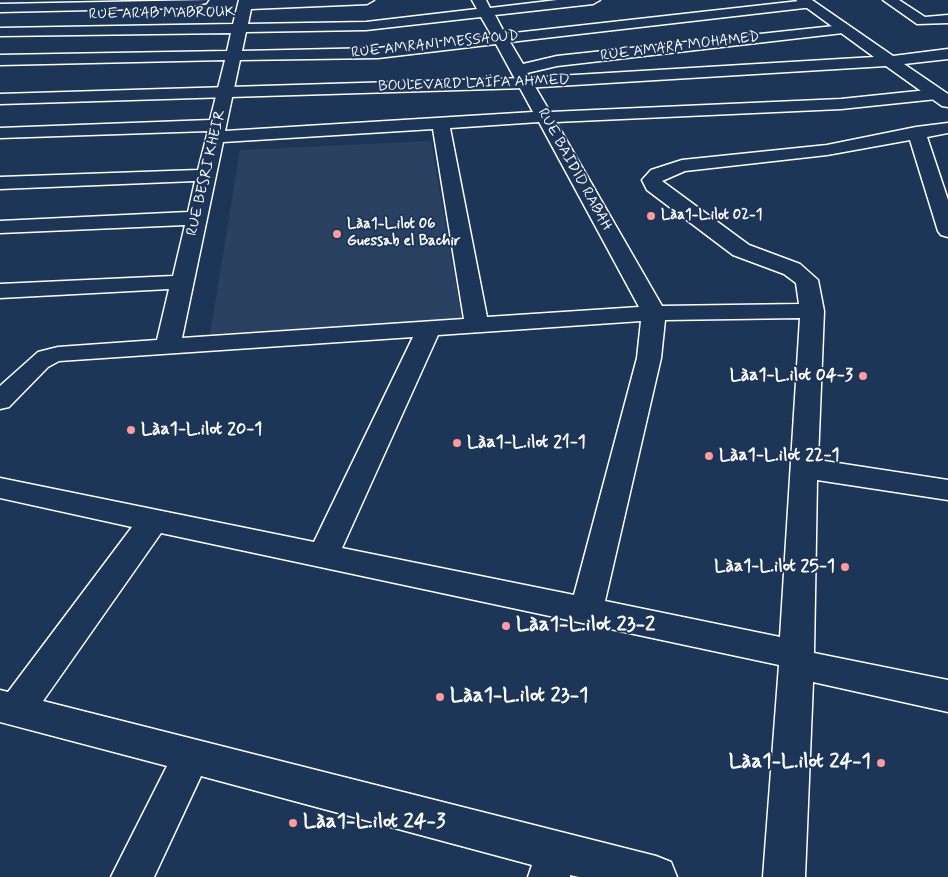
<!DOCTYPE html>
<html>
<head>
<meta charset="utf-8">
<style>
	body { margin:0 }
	canvas { display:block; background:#1d3557 }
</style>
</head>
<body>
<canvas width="948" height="877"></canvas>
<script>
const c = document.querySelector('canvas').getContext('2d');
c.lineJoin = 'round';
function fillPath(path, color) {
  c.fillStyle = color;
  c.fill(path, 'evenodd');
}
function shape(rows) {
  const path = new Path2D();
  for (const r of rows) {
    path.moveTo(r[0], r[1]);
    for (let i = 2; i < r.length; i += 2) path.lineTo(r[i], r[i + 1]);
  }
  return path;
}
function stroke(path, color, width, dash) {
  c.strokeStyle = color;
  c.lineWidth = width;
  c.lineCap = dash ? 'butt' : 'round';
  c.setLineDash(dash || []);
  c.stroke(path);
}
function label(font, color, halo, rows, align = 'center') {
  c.font = font + ' Mynerve,sans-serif';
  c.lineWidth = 4;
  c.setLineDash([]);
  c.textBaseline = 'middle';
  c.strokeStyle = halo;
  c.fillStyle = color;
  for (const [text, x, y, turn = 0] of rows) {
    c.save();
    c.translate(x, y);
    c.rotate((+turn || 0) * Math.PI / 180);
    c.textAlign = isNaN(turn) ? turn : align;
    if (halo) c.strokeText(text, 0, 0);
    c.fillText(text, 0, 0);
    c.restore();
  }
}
const built = shape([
	[431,141,462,319,210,334,240,150]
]);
const minor = shape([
	[208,0,206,3,185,8,0,12,0,4,208,0],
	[239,0,374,0,367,4,251,9,248,24,366,22,477,9,472,0,486,0,490,8,557,0,600,0,593,4,495,15,505,34,808,0,815,4,813,7,510,42,523,64,557,56,843,25,850,29,843,33,557,66,527,73,550,112,841,99,937,89,943,91,945,94,943,97,937,99,841,109,556,122,662,306,799,304,796,283,784,274,733,255,647,190,642,180,651,170,682,160,827,145,916,127,948,123,948,133,927,137,948,200,948,237,941,235,938,231,910,140,827,155,685,171,662,181,749,245,800,264,818,280,824,311,818,460,948,480,948,500,817,480,814,653,948,680,948,712,813,682,805,877,763,877,779,665,161,533,43,701,656,856,671,862,677,877,579,877,570,875,570,877,528,877,532,865,201,776,154,877,111,877,167,766,0,722,0,690,8,692,132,527,0,498,0,478,314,542,413,337,59,361,48,367,9,407,0,409,0,386,38,352,58,347,157,340,169,289,0,298,0,284,173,276,185,225,0,233,0,221,188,212,195,181,0,189,0,177,198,170,208,131,0,138,0,128,210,120,225,60,0,65,0,55,227,51,231,33,0,36,0,28,233,24,239,0],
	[481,17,492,36,378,48,242,51,246,32,366,30,481,17],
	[496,44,533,112,225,131,240,60,378,58,496,44],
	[539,122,639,307,487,317,450,128,539,122],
	[433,129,464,319,182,338,223,142,433,129],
	[800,318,780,637,605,601,661,358,665,320,800,318],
	[641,321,637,358,574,595,342,548,438,335,641,321],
	[883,0,899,0,925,17,948,15,948,23,917,24,883,0]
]);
const tertiary = shape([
	[796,0,812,0,893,56,948,49,948,59,904,64,948,94,948,107,942,106,886,66,525,88,0,104,0,94,525,78,874,57,796,0]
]);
const markers = [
	[651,216,5,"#ff9aa2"],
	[337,234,5,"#ff9aa2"],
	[863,376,5,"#ff9aa2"],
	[131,430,5,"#ff9aa2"],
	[457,443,5,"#ff9aa2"],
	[709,456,5,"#ff9aa2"],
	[845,567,5,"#ff9aa2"],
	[506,626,5,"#ff9aa2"],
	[440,697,5,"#ff9aa2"],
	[881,763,5,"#ff9aa2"],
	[293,823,5,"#ff9aa2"]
];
const farStreetnames = [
	["RUE ARAB MABROUK",162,14,-1],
	["RUE AMRANI MESSAOUD",435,45,-6],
	["RUE AMARA MOHAMED",680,47,-7],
	["BOULEVARD LAÏFA AHMED",474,84,-2],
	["RUE BAIDID RABAH",574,170,61],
	["RUE BESRI KHEIR",207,173,-77]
];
const farPoinames = [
	["Làa1-L.ilot 02-1",661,216],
	["Làa1-L.ilot 06",347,225],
	["Guessab el Bachir",347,242]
];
const poiNames = [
	["Làa1-L.ilot 04-3",853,376,"right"],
	["Làa1-L.ilot 20-1",141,430],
	["Làa1-L.ilot 21-1",467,443],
	["Làa1-L.ilot 22-1",719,456],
	["Làa1-L.ilot 25-1",835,567,"right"]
];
const nearPoinames = [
	["Làa1-L.ilot 23-2",516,626],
	["Làa1-L.ilot 23-1",450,697],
	["Làa1-L.ilot 24-1",871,763,"right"],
	["Làa1-L.ilot 24-3",303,823]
];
fillPath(built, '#2a4161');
stroke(minor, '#fff', 3);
stroke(tertiary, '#fff', 3);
fillPath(minor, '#1d3557');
fillPath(tertiary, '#1d3557');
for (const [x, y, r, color] of markers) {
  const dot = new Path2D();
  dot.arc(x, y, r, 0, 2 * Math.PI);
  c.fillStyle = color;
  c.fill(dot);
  stroke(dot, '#1d3557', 2);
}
label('15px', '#fff', '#1d3557', farStreetnames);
label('bold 15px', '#fff', '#1d3557', farPoinames, 'left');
label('bold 18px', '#fff', '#1d3557', poiNames, 'left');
label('bold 21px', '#fff', '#1d3557', nearPoinames, 'left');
</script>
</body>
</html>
